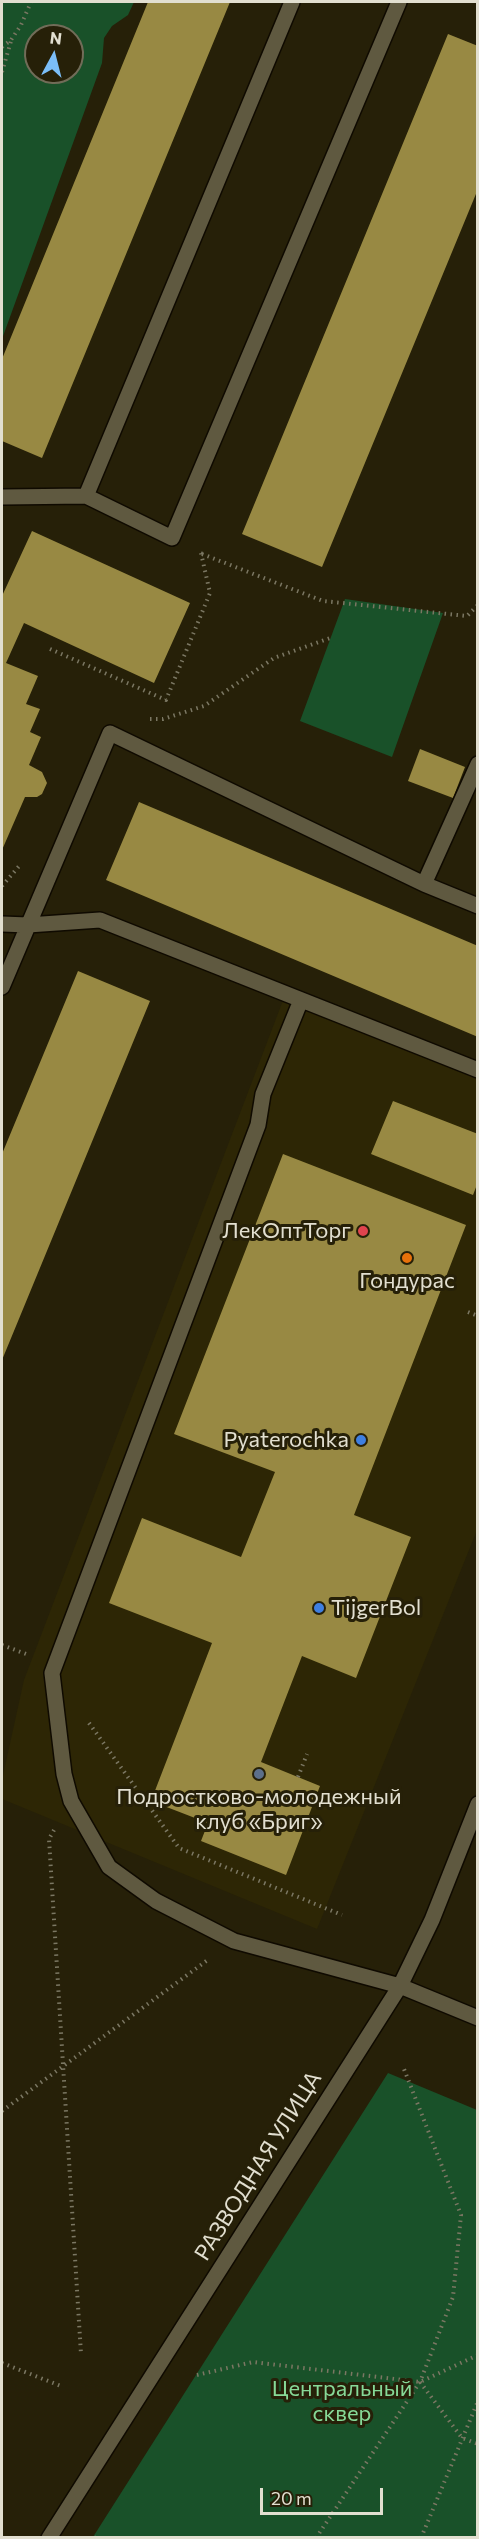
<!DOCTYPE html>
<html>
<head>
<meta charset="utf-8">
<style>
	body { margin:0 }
	#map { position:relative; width:479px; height:2539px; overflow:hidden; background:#262008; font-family:Commissioner,sans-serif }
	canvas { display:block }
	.frame { position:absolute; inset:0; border:3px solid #e2dfd0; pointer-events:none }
	.north { position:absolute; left:24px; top:24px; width:60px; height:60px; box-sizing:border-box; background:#262008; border:2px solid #716c58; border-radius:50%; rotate:7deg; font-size:16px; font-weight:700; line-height:24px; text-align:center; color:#e2dfd0 }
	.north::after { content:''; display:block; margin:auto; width:21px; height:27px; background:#7bbef8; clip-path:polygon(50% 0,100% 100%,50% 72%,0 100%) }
	.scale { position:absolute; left:260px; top:2488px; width:123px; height:27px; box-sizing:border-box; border:3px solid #e2dfd0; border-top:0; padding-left:8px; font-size:18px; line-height:21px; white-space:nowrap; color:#e2dfd0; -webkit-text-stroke:4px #262008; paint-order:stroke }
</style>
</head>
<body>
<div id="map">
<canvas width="479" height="2539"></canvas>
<div class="frame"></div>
<div class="north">N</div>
<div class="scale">20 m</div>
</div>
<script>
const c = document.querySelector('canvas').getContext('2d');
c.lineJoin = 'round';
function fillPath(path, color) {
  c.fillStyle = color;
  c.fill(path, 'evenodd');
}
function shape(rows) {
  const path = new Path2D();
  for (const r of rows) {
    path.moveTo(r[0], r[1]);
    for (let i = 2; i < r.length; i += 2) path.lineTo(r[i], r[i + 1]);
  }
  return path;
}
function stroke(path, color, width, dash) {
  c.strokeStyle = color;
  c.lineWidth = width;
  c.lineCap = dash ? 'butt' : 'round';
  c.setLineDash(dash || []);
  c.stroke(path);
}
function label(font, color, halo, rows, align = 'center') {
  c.font = font + ' Commissioner,sans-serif';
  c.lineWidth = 6;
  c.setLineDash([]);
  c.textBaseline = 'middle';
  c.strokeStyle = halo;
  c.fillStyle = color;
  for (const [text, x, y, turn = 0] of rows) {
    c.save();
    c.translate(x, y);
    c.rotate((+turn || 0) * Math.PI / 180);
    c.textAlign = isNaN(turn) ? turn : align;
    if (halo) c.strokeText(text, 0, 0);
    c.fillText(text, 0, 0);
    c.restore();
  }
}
const built = shape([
	[287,990,477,1067,477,1530,317,1929,2,1799,2,1780,24,1680]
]);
const green = shape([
	[2,2,134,2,128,15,112,26,104,38,102,63,2,339],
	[36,36,72,36,72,72,36,72],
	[345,599,443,613,392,757,300,721],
	[388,2073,477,2110,477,2537,93,2537]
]);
const building = shape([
	[148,2,230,2,42,458,2,441,2,359],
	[448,34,478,46,478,189,322,567,242,534],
	[32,531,190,603,154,683,24,623,6,663,38,676,26,704,40,709,30,732,41,737,29,765,42,772,47,783,42,794,37,797,25,797,2,850,2,596],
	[420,749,465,767,453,798,408,781],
	[139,802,478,946,478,1037,106,880],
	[78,971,150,1001,2,1360,2,1154],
	[393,1101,478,1134,478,1182,473,1195,371,1154],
	[283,1154,466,1225,354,1515,411,1537,356,1678,302,1656,261,1762,320,1786,286,1875,201,1841,208,1823,151,1801,212,1643,109,1603,142,1518,241,1557,275,1472,174,1434]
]);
const path = shape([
	[2,47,11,40,21,25,31,2],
	[2,72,11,41],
	[202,554,323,601,467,616,478,605],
	[50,649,166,700,210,593,201,553,197,551],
	[150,719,163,719,204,706,274,658,330,638],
	[2,886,20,865],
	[468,1312,478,1316],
	[2,1645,29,1655],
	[89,1723,179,1848,342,1915],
	[298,1777,307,1754],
	[54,1830,49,1839,81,2354],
	[2,2111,209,1959],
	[2,2363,61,2386],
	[197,2375,253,2362,420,2382,478,2355],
	[420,2382,462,2438,478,2444],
	[94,2537,95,2538],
	[316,2538,420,2382,453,2297,461,2215,404,2069],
	[421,2538,478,2401]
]);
const minor = shape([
	[292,2,86,496,172,538,399,2],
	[2,497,86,496],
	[424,884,478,906],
	[2,924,28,925,100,920,478,1070],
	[2,987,110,733,424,884,478,764],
	[301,1000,263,1094,258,1125,52,1673,64,1774,71,1801,109,1867,156,1901,234,1941,400,1986,478,2018],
	[49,2538,400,1986,432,1920,478,1804]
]);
const markers = [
	[363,1231,6,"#e0444e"],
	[407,1258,6,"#e8710a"],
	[361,1440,6,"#3f7fe0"],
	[319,1608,6,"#3f7fe0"],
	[259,1774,6,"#5c6f8a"]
];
const poiNames = [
	["ЛекОптТорг",351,1231],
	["Гондурас",407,1281,"center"],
	["Pyaterochka",349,1440],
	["TijgerBol",331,1608,"left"],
	["Подростково-молодежный",259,1797,"center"],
	["клуб «Бриг»",259,1822,"center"]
];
const streetNames = [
	["РАЗВОДНАЯ УЛИЦА",258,2166,-58]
];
const parkNames = [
	["Центральный",342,2389],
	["сквер",342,2414]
];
fillPath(built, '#2d2605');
fillPath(green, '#195129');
fillPath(building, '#988943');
stroke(minor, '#0f0a00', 18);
stroke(path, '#7b7763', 4, [1.5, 4.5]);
stroke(minor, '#5f5940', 15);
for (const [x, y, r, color] of markers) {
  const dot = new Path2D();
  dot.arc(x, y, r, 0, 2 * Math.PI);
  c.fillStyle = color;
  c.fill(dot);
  stroke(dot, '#262008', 2);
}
label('22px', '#e2dfd0', '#262008', poiNames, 'right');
label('22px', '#e2dfd0', '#262008', streetNames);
label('22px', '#86d997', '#262008', parkNames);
</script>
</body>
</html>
